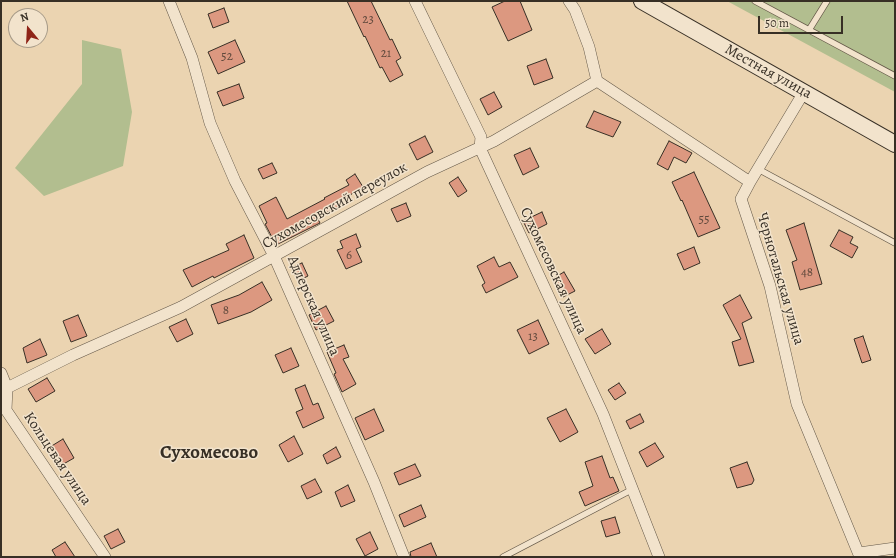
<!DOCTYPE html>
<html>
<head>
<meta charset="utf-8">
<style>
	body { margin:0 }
	#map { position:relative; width:896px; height:558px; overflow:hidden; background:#ebd4b1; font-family:Alegreya,serif }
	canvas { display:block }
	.frame { position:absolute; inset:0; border:2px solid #372f25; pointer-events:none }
	.north { position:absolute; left:8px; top:8px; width:40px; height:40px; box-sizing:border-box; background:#f2e3cc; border:1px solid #a79b89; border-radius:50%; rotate:342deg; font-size:11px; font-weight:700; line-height:16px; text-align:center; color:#372f25 }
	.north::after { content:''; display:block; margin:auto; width:14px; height:18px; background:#8f2418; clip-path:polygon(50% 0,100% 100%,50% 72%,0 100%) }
	.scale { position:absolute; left:758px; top:16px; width:85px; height:18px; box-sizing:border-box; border:2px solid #372f25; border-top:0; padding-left:5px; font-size:12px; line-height:14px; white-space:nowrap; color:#372f25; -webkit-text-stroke:3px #f2e3cc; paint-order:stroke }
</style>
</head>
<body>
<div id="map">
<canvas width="896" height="558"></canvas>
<div class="frame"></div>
<div class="north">N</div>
<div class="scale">50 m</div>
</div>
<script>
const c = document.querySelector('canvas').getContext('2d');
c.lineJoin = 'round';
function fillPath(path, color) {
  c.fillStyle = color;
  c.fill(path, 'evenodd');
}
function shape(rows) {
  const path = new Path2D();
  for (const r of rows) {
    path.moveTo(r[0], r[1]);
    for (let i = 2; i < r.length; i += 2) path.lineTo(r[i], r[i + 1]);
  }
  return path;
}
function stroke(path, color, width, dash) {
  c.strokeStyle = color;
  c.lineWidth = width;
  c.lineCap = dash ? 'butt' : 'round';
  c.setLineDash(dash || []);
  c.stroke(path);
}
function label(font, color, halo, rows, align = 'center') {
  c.font = font + ' Alegreya,serif';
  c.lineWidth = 3;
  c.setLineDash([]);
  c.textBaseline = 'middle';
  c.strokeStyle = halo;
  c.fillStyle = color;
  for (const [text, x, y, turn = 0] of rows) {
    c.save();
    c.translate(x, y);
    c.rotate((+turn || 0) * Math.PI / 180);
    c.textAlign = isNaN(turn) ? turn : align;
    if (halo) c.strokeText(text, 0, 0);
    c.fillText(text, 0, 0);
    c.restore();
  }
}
const green = shape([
	[727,1,895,1,895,92],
	[82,40,121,49,132,112,123,166,44,196,15,168,82,84]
]);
const building = shape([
	[347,1,371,1,390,40,392,39,401,58,396,61,403,75,390,82,382,67,380,68,365,36,364,37,347,1],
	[505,1,520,1,532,30,508,41,492,7,505,1],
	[224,8,229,22,213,28,208,14,224,8],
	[235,40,245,62,218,74,208,52,235,40],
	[546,59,553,78,534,85,527,66,546,59],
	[239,84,244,98,223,106,217,92,239,84],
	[494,92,502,107,488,115,480,99,494,92],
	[594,111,621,122,613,137,586,127,594,111],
	[425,136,433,152,417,160,409,144,425,136],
	[669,141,692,153,686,163,674,157,668,170,657,164,669,141],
	[530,148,539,167,523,175,514,155,530,148],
	[272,163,277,173,263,179,258,169,272,163],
	[694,172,720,228,698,237,682,200,681,201,672,182,694,172],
	[355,174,363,187,342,200,344,204,317,217,320,223,276,245,265,224,267,223,259,206,276,197,287,219,325,199,324,198,349,185,346,180,355,174],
	[458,177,467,191,458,197,449,183,458,177],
	[406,203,411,216,397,222,391,209,406,203],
	[542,212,547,224,529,233,523,221,542,212],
	[804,223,822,284,800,290,792,262,797,260,786,230,804,223],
	[839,230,853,237,850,243,858,247,852,258,830,246,839,230],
	[356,234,361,247,356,249,362,262,346,269,337,250,343,248,340,241,356,234],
	[244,235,254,258,214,278,213,276,192,287,183,270,229,250,226,244,244,235],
	[694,247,700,263,684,270,677,254,694,247],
	[494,257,499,267,510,262,518,277,486,293,482,285,485,283,477,266,494,257],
	[302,263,308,276,298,281,291,268,302,263],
	[564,272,575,291,563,297,552,279,564,272],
	[262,282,272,300,251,312,218,324,211,305,239,295,262,282],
	[740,295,752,318,742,323,754,362,739,366,732,342,741,339,723,305,740,295],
	[326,306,334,321,316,330,309,315,326,306],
	[78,315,87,336,71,342,63,321,78,315],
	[186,319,193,334,177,342,169,327,186,319],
	[538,320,549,344,529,354,517,330,538,320],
	[602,329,611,344,595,354,585,339,602,329],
	[863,336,871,360,862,363,854,339,863,336],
	[40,339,47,355,27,363,23,348,40,339],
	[344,345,349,357,343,359,356,384,342,392,334,374,336,373,327,352,344,345],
	[291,348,299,366,283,373,275,355,291,348],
	[47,378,55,391,36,402,28,389,47,378],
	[619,383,626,393,615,400,608,390,619,383],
	[305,385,313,405,318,403,324,418,303,428,296,412,303,409,295,389,305,385],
	[374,409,384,431,365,440,355,418,374,409],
	[566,409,578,432,560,442,547,418,566,409],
	[640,414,644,422,630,429,626,421,640,414],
	[294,436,303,454,288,462,279,445,294,436],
	[63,439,74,458,60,466,50,447,63,439],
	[655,443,664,457,647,467,639,452,655,443],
	[336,447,341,457,327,464,323,455,336,447],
	[602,456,610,478,613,477,619,491,585,506,579,492,593,486,585,462,602,456],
	[747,462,754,480,752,484,737,488,730,468,747,462],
	[415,464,421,476,399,485,394,473,415,464],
	[315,479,322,492,307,499,301,486,315,479],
	[348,485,355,501,341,507,335,492,348,485],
	[421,505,426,517,404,527,399,515,421,505],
	[615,517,620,533,606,537,601,521,615,517],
	[118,529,125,542,111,549,104,536,118,529],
	[370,532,378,549,365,556,356,539,370,532],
	[65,542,75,557,56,557,52,550,65,542],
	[431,543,437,557,411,557,410,552,431,543]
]);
const lane = shape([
	[755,1,895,76],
	[809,30,827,1],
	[758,169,895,243],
	[503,557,633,489]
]);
const street = shape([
	[169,1,192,58,210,123,235,181,274,256,374,482,404,557],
	[415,1,481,137,480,148,603,414,659,557],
	[597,81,750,182,741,199,770,286,797,404,860,557],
	[750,182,804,92],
	[1,373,7,388,6,410,105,557],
	[7,388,73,355,181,307,427,172,494,141,597,81,589,47,575,10,569,1],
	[859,553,895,548]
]);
const secondary = shape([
	[642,1,895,144]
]);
const numberNames = [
	["23",368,20],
	["21",386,54],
	["52",227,57],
	["55",704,220],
	["6",349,256],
	["48",807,273],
	["8",226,311],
	["13",533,337]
];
const streetNames = [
	["Местная улица",768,72,29],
	["Сухомесовский переулок",335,206,-29],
	["Сухомесовская улица",553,271,65],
	["Чернотальская улица",780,279,74],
	["Адлерская улица",313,306,66],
	["Кольцевая улица",57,459,56]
];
const districtNames = [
	["Сухомесово",209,453]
];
fillPath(green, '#b2be8f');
fillPath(building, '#dc9880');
stroke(building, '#372f25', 1);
stroke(lane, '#645848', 7);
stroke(street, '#645848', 12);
stroke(secondary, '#372f25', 18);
stroke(lane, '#f2e3cc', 5.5);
stroke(street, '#f2e3cc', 11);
stroke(secondary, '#f2e3cc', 16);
label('13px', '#60493c', null, numberNames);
label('15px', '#372f25', '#f2e3cc', streetNames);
label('bold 19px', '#372f25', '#f2e3cc', districtNames);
</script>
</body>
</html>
